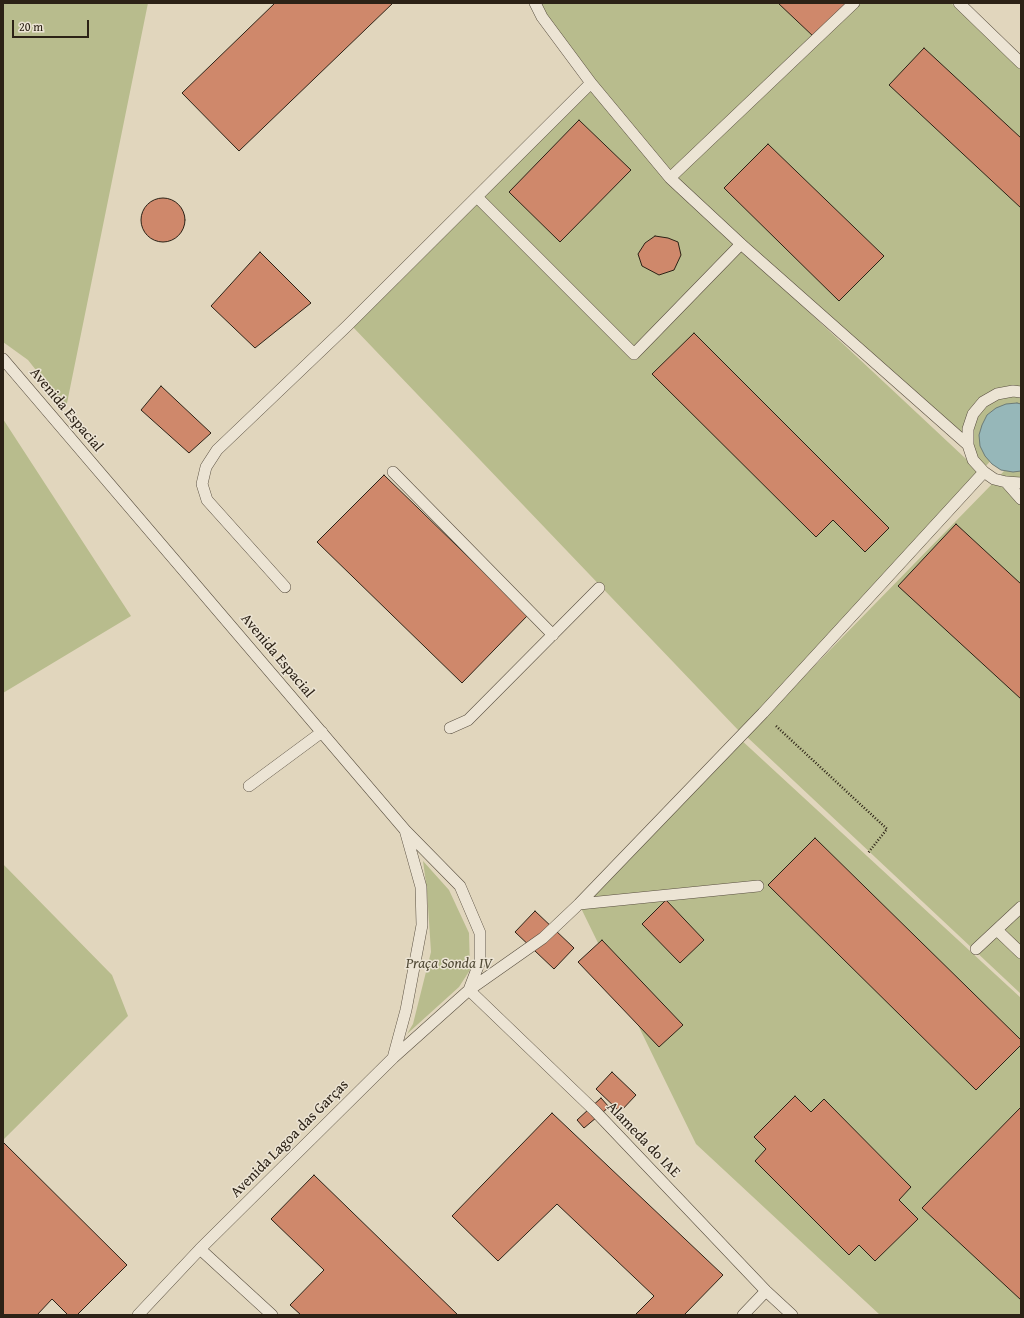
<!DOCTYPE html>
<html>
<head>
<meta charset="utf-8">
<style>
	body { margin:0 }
	#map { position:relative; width:1024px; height:1318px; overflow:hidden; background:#e1d6bd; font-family:"Gentium Book Plus",serif }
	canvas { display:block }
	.frame { position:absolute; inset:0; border:4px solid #2c2216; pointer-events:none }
	.scale { position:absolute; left:12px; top:20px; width:77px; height:18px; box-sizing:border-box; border:2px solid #2c2216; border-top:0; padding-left:5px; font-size:12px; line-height:14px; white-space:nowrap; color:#2c2216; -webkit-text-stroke:3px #ece4d4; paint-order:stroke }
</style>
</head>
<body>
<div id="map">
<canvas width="1024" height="1318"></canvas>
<div class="frame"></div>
<div class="scale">20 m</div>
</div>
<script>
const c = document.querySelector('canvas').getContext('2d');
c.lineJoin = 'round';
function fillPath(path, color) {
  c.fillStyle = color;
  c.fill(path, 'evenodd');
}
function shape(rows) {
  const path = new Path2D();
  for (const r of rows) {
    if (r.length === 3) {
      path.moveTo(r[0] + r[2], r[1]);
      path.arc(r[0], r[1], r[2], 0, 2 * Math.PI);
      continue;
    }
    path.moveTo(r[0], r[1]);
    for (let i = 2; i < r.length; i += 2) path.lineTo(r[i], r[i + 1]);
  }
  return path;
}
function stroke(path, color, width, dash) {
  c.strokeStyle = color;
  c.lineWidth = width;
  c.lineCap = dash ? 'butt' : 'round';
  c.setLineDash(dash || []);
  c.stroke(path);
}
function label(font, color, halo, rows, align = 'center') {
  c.font = font + ' "Gentium Book Plus",serif';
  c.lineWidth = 3;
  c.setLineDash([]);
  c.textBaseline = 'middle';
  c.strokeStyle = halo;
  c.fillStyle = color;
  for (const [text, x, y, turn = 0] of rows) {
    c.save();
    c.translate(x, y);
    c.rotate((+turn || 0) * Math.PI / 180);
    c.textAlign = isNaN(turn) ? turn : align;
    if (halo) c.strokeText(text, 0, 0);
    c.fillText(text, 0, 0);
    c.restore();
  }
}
const green = shape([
	[3,3,148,3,66,408,28,360,3,342],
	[535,3,854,3,670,178],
	[861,3,951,3,1021,70,1021,427,985,467,672,178],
	[592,87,669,181,980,472,740,732,352,326],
	[3,419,131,616,3,693],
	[1021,452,1021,994,746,736,995,481],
	[739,738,1021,998,1021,1315,880,1315,696,1144,579,904],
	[423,861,449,890,469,933,470,970,459,987,407,1034,413,1024,431,952,427,891],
	[3,864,112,975,128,1016,3,1140]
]);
const water = shape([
	[1017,403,1021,404,1021,471,1013,472,1001,470,992,464,985,456,980,446,979,435,982,425,987,415,996,408,1006,404,1017,403]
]);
const building = shape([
	[275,3,393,3,239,151,182,93,275,3],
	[778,3,846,3,814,37,778,3],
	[924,48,1021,138,1021,208,889,85,924,48],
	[579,120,631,170,560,242,509,192,579,120],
	[768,144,884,256,839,301,724,188,768,144],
	[163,220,22],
	[655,236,668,238,678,242,681,255,674,270,659,275,642,266,638,254,645,243,655,236],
	[260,252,311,303,255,348,211,306,260,252],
	[694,333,889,528,865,552,833,520,816,537,652,374,694,333],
	[161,386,211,433,189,453,141,410,161,386],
	[384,475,528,615,462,683,317,542,384,475],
	[956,524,1021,584,1021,699,898,586,956,524],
	[815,838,1021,1040,1021,1045,976,1090,768,885,815,838],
	[666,900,704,940,680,963,642,924,666,900],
	[535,911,574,948,554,969,515,932,535,911],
	[602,940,683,1025,659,1047,578,962,602,940],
	[612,1072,636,1095,620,1112,596,1089,612,1072],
	[795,1096,811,1112,824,1099,911,1187,899,1200,918,1219,875,1261,859,1245,849,1255,755,1161,766,1149,754,1137,795,1096],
	[601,1098,609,1107,584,1128,577,1120,601,1098],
	[1021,1107,1021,1300,922,1208,1021,1107],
	[552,1113,723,1275,684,1315,635,1315,654,1296,557,1204,498,1261,452,1216,552,1113],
	[3,1142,127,1265,77,1315,68,1315,52,1299,37,1315,3,1315,3,1142],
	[314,1175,458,1315,301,1315,290,1305,324,1270,271,1219,314,1175]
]);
const path = shape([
	[776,726,887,829,868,853]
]);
const lane = shape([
	[535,3,542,17,591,83,670,178,741,244,968,445],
	[959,3,1021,63],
	[670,178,854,3],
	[477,197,634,354,741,244],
	[3,359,405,830,460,886,480,933,480,961,469,990],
	[1021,392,1013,391,997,394,983,402,973,414,968,429,968,445,973,460,984,472,994,479,1006,482,1021,483],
	[393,472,553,635],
	[1006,482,1021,499],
	[285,587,207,500,202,484,206,467,217,450,347,326,591,83],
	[450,728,468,720,599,588],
	[249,786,322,732],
	[579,904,758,886],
	[997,930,1021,953],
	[976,949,1021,907],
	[469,990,595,1111,766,1291,792,1315],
	[393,1058,406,1010,422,925,421,887,405,830],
	[200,1249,272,1315],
	[138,1315,200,1249,393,1058,469,990,543,938,579,904,763,713,984,472],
	[743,1315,766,1291]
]);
const streetNames = [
	["Avenida Espacial",66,410,50],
	["Avenida Espacial",277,656,50],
	["Avenida Lagoa das Garças",290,1139,-45],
	["Alameda do IAE",643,1140,46]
];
const parkNames = [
	["Praça Sonda IV",449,964]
];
fillPath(green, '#b8bc8d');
fillPath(water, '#96b7b9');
stroke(water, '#6c7b78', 1);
fillPath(building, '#cf886b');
stroke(building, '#2c2216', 1);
stroke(lane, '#594f40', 12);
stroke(path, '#2c2216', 2.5, [1, 2]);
stroke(lane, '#ece4d4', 11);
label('15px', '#2c2216', '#ece4d4', streetNames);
label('italic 15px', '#4f4834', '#ece4d4', parkNames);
</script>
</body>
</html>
